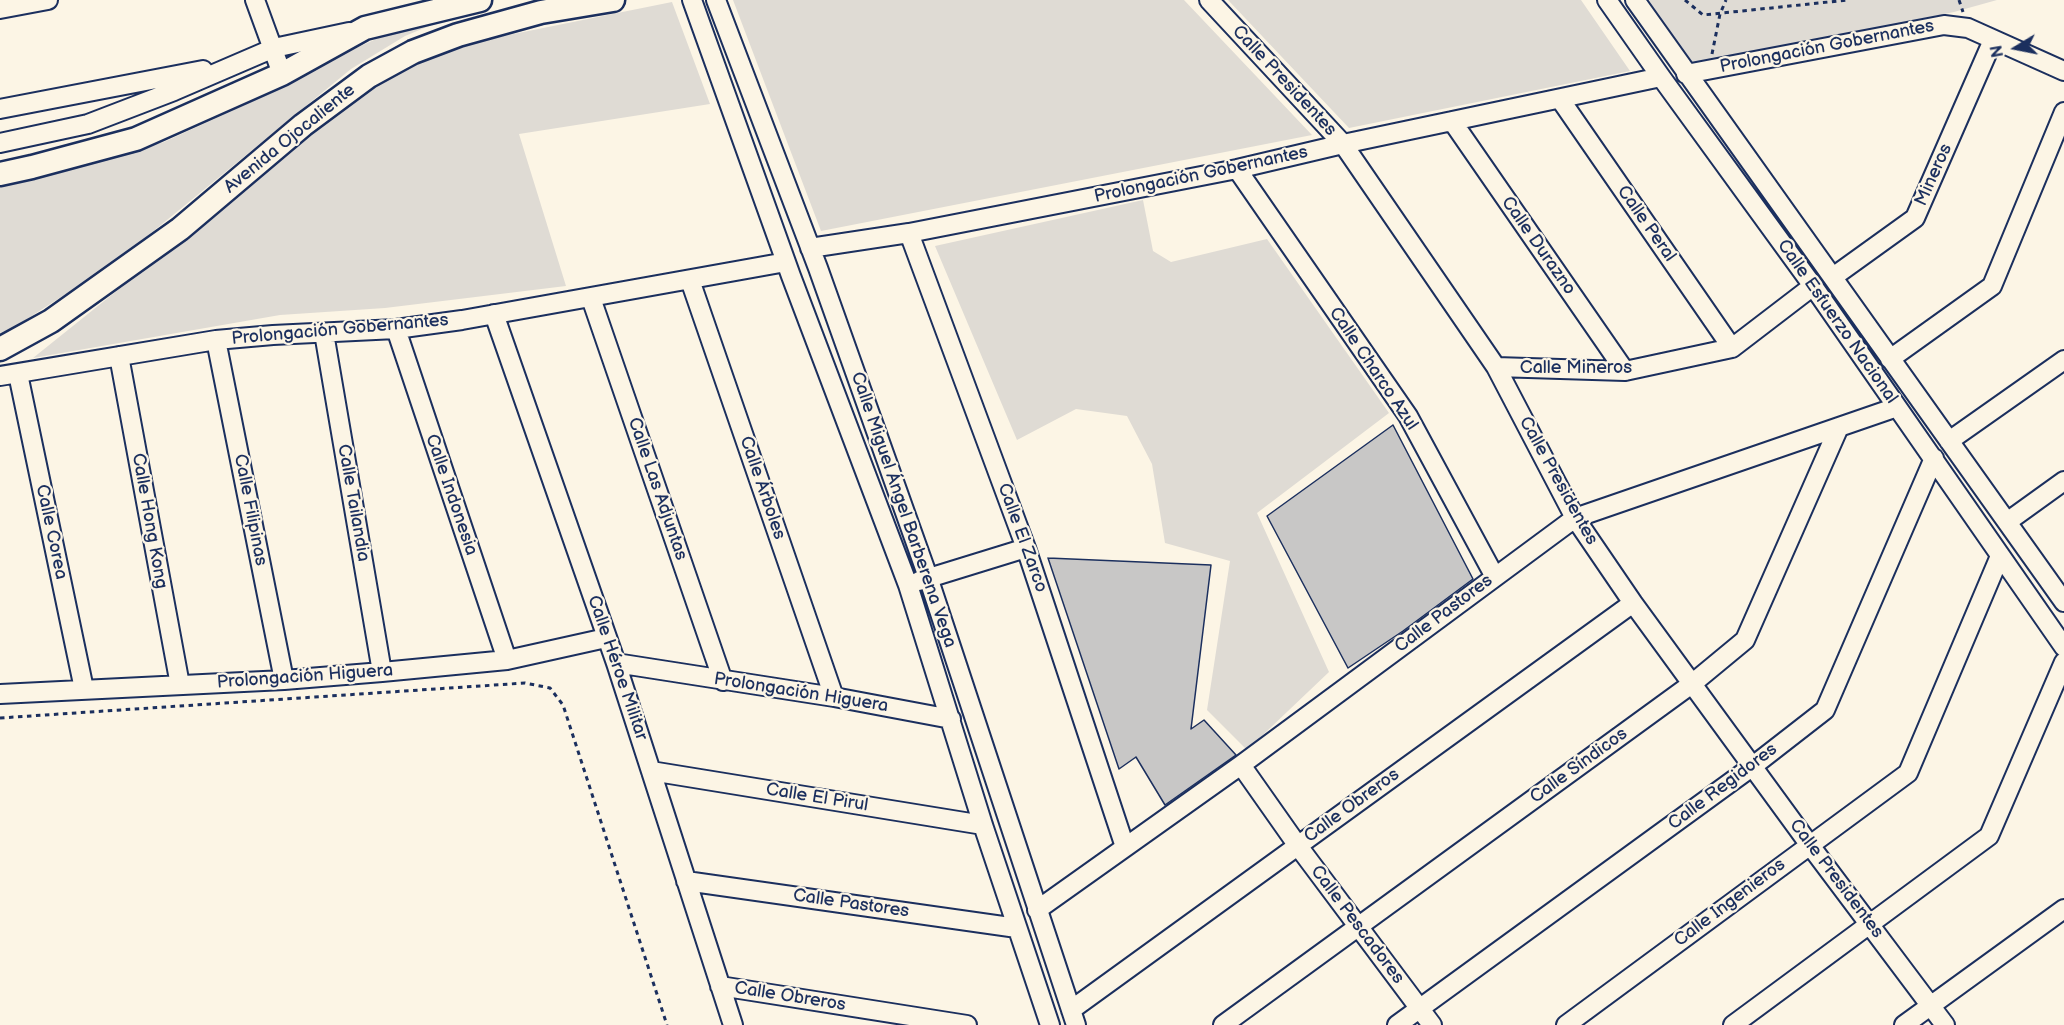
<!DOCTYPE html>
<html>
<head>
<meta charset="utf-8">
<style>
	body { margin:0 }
	#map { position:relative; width:2064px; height:1025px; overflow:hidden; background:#fcf5e5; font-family:"Balsamiq Sans",sans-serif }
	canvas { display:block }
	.north { position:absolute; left:1986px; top:18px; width:60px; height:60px; -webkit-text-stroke:4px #fcf5e5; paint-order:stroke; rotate:260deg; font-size:16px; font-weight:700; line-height:24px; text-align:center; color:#1b2f5e }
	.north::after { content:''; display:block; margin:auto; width:21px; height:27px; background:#1b2f5e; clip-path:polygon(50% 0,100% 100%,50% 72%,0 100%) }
</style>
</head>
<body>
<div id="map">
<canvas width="2064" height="1025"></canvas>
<div class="north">N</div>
</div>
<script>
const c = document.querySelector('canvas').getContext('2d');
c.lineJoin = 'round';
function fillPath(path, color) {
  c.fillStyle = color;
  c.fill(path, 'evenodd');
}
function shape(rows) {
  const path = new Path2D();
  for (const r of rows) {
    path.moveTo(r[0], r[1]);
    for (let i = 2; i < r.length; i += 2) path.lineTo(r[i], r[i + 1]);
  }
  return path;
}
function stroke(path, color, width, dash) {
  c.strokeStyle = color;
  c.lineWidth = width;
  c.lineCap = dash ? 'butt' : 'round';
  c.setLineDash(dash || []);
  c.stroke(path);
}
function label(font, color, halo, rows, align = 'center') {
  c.font = font + ' "Balsamiq Sans",sans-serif';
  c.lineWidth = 4.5;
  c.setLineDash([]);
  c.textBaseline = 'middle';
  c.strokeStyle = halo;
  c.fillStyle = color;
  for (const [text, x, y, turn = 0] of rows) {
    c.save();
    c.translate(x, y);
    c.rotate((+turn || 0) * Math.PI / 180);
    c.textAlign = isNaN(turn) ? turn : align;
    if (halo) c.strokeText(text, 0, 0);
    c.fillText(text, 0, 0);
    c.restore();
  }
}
const green = shape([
	[733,0,1184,0,1312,135,821,231],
	[1228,0,1581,0,1630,71,1349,128],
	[1647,0,1997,0,1954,12,1694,65],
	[672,2,710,104,519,134,566,286,385,308,280,315,33,358,361,95,444,48],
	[458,14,405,36,351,69,117,261,16,326,0,333,0,186,25,182,164,142,245,105,319,65,398,29],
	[1143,200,1153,251,1171,262,1267,239,1389,413,1257,513,1329,672,1247,750,1207,710,1230,561,1165,543,1152,464,1127,416,1076,409,1017,440,935,246]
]);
const building = shape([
	[1393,425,1473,579,1403,631,1348,668,1267,516,1393,425],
	[1048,558,1211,565,1191,729,1204,720,1236,755,1165,805,1136,757,1119,769,1048,558]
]);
const path = shape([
	[1685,0,1703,15,1848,0],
	[1959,0,1963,12],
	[1712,54,1720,14,1726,0],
	[0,718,525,683,550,688,563,705,667,1025]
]);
const minor = shape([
	[255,0,282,74],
	[692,0,791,276,908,585,983,825,1050,1025],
	[716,0,818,268,928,577,1076,1025],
	[1209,0,1343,144,1496,367,1575,518,1633,603,1809,844,1945,1025],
	[1607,0,1661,77,1813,286,2064,647],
	[1635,0,2064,602],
	[0,9,48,0],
	[1686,74,1944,25,1968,28,2064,71],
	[1560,99,1732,348],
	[0,109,203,70],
	[1452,121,1625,371],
	[0,143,88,124,174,91,274,48,349,32],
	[1237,169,1408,416,1495,577],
	[909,233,1026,548,1125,847],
	[810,248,909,233,1237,169,1343,144,1661,77],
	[1833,277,1915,218,1993,40],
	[690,280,834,697],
	[591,298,723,681],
	[494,314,616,663,733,1025],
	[396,329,507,660],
	[324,333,382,672],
	[216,340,284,680],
	[119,356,180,685],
	[1890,359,1992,286,2064,112],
	[1496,367,1625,371,1732,348,1813,286],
	[18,374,84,689],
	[0,376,216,340,273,335,396,329,462,320,786,262],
	[1949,441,2064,360],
	[2007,522,2064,481],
	[919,581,1026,548],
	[616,663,834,697,951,719],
	[0,694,284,680,382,672,507,660,606,638],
	[1241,765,1298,846,1432,1025],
	[651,771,983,825],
	[686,881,1017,928],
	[1037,910,1241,765,1575,518,1897,407],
	[720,986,967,1025],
	[1071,1010,1633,603],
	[1223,1025,1693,683,1745,640,1839,427],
	[1397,1025,1753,766,1825,710,1934,458],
	[1566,1025,1908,773,2000,556],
	[1733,1025,1989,836,2064,662],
	[1904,1025,2064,909]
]);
const major = shape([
	[0,174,32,167,136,139,282,74,365,28,480,0],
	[0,349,51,321,180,229,303,125,369,76,413,52,458,35,541,12,613,0]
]);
const streetNames = [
	["Prolongación Gobernantes",1827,47,-11],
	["Calle Presidentes",1284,81,47],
	["Avenida Ojocaliente",290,139,-39],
	["Prolongación Gobernantes",1201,175,-12],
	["Mineros",1934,175,-66],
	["Calle Peral",1646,224,55],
	["Calle Durazno",1538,246,55],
	["Calle Esfuerzo Nacional",1837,322,55],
	["Prolongación Gobernantes",340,330,-5],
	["Calle Mineros",1576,368],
	["Calle Charco Azul",1373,369,56],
	["Calle Presidentes",1558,481,61],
	["Calle Árboles",762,488,71],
	["Calle Las Adjuntas",657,489,71],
	["Calle Indonesia",451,495,71],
	["Calle Tailandia",353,503,80],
	["Calle Filipinas",250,510,79],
	["Calle Miguel Ángel Barberena Vega",903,510,71],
	["Calle Hong Kong",149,521,80],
	["Calle Corea",51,532,78],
	["Calle El Zarco",1022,538,70],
	["Calle Pastores",1444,614,-37],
	["Calle Héroe Militar",617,668,71],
	["Prolongación Higuera",305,677,-4],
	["Prolongación Higuera",801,693,9],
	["Calle Síndicos",1579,766,-36],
	["Calle Regidores",1723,787,-37],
	["Calle El Pirul",817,798,9],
	["Calle Obreros",1352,806,-36],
	["Calle Presidentes",1836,879,53],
	["Calle Ingenieros",1730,903,-37],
	["Calle Pastores",851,904,8],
	["Calle Pescadores",1357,925,53],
	["Calle Obreros",790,997,9]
];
fillPath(green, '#dfdbd4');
fillPath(building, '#c8c7c6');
stroke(building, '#1b2f5e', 1.5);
stroke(minor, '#1b2f5e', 22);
stroke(major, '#1b2f5e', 27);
stroke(path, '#1b2f5e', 3, [4.5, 4.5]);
stroke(minor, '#fcf5e5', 18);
stroke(major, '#fcf5e5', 22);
label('18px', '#1b2f5e', '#fcf5e5', streetNames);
</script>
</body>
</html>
